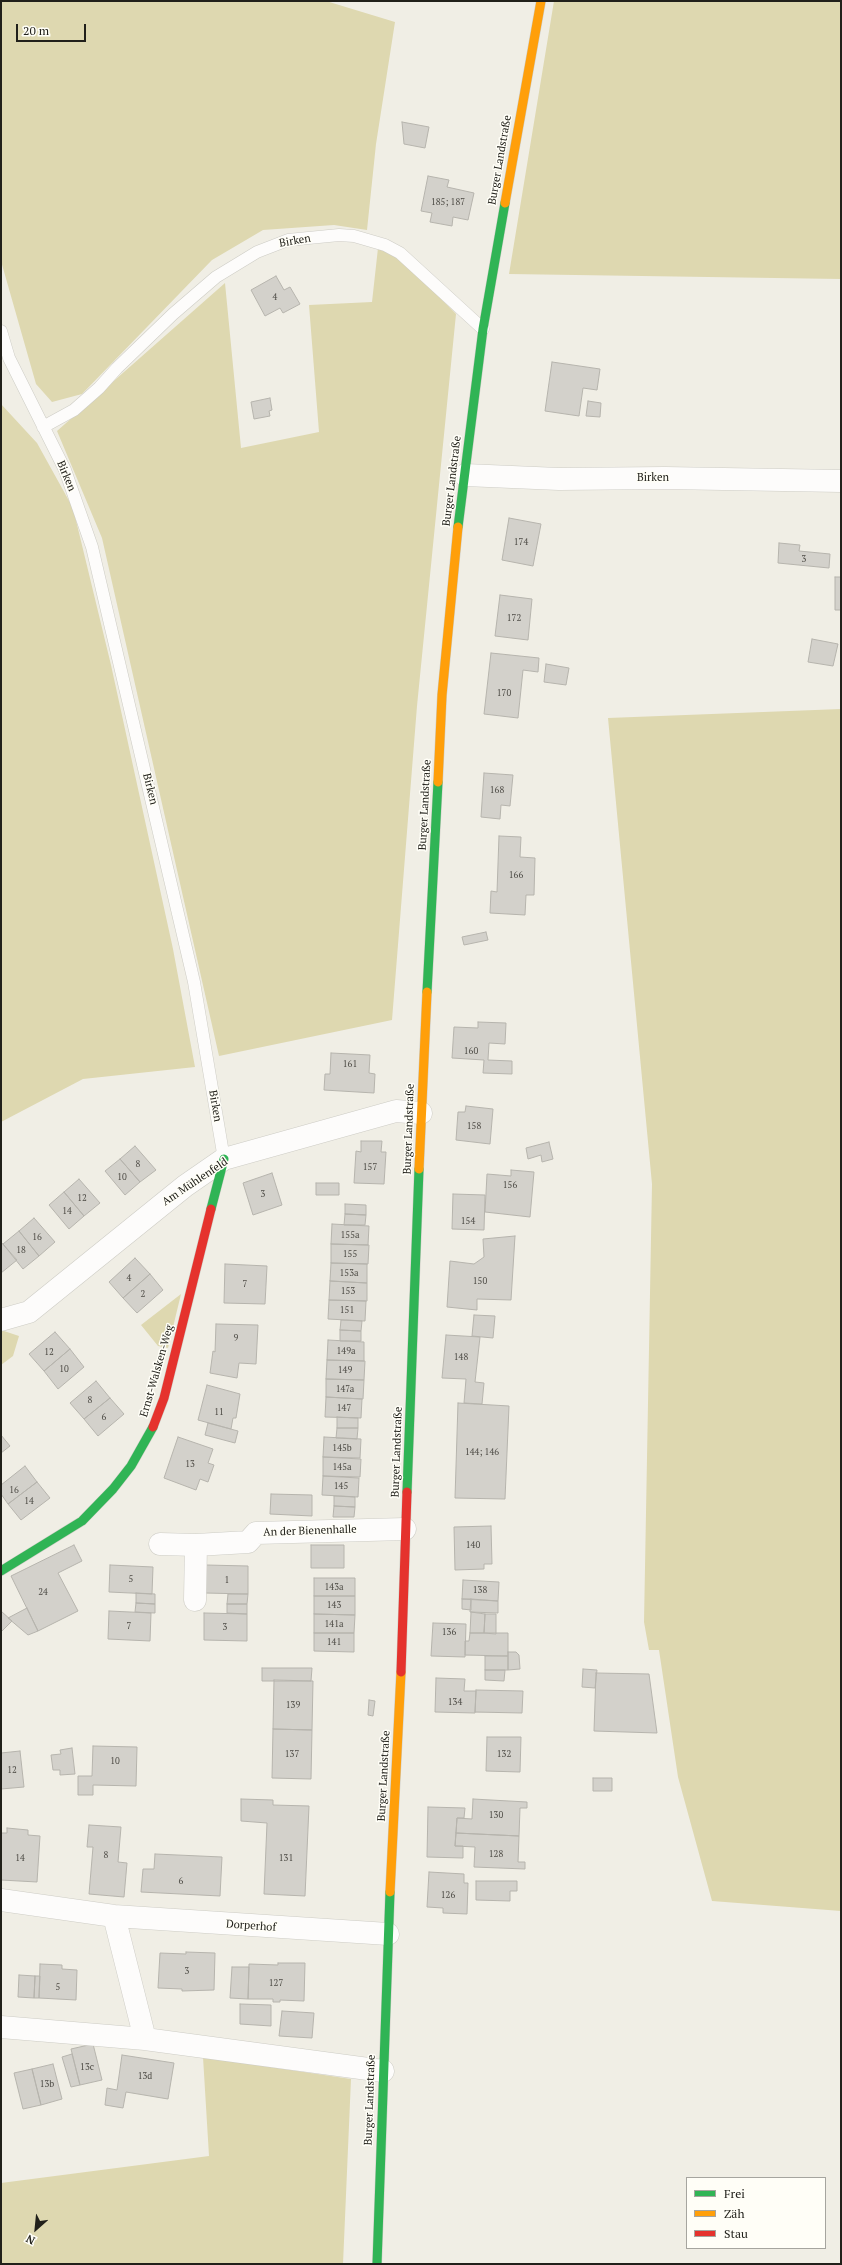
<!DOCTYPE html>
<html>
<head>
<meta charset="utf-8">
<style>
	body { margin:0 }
	#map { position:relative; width:842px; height:2265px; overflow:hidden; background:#f0eee5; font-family:"PT Serif",serif }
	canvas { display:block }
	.frame { position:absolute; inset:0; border:2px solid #21201a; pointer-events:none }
	.legend { position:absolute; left:686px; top:2177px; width:140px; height:72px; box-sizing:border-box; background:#fffef7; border:1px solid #a6a59f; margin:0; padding:5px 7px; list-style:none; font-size:12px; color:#21201a }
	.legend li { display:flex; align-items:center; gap:8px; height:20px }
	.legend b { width:20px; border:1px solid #a6a59f }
	.north { position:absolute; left:16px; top:2209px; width:40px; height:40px; -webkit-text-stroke:3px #fffef7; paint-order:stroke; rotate:207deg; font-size:11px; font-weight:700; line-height:16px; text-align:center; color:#21201a }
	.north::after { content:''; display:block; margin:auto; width:14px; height:18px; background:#21201a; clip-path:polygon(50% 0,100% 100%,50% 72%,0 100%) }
	.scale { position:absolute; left:16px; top:24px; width:70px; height:18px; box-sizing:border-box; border:2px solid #21201a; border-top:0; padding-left:5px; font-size:12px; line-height:14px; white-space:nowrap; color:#21201a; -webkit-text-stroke:3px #fffef7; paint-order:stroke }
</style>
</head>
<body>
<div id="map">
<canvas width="842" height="2265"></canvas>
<div class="frame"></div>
<ul class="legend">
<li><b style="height:5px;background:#30b455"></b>Frei</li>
<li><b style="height:5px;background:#ff9f0a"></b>Zäh</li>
<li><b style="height:5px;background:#e5322d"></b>Stau</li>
</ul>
<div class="north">N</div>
<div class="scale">20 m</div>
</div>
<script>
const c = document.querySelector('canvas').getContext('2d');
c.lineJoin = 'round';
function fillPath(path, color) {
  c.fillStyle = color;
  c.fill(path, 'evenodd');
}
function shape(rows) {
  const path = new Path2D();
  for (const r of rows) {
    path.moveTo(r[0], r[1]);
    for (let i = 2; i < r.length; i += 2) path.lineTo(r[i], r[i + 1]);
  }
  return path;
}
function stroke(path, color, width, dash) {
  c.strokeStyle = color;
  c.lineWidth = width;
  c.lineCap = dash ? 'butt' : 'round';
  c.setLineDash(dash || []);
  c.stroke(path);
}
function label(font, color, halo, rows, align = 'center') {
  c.font = font + ' "PT Serif",serif';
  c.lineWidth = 3;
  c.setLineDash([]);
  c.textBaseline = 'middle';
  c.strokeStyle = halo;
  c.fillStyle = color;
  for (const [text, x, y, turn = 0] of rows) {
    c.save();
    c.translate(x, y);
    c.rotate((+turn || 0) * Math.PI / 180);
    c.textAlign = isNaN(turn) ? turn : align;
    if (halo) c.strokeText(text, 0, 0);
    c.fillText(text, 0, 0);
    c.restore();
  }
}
const green = shape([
	[1,1,326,1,395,22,376,144,367,230,334,225,263,230,212,260,82,394,52,402,36,384,1,261],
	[554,1,841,1,841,279,509,274],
	[378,248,396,257,429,286,456,314,417,706,392,1020,219,1056,102,538,57,431,225,283,241,448,319,432,309,305,372,302],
	[1,404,37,443,73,508,111,665,173,949,195,1067,83,1079,1,1122],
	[841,709,841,1911,712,1901,678,1777,659,1650,649,1650,644,1622,652,1184,608,718],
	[181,1294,168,1348,158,1346,141,1325],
	[1,1330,19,1336,13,1356,1,1365],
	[203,2057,351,2079,343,2264,1,2264,1,2183,209,2156]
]);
const building = shape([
	[402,122,429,127,425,148,404,144,402,122],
	[428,176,449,180,447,187,474,193,468,220,453,217,452,226,430,222,432,213,421,211,428,176],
	[276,276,284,290,290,287,300,304,283,313,280,308,265,316,251,290,276,276],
	[552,362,600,369,597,390,583,388,579,416,545,411,552,362],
	[270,398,272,410,269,411,270,416,254,419,251,402,270,398],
	[588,401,601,403,600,417,586,416,588,401],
	[509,518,541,524,533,566,502,560,509,518],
	[779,543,800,545,799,551,830,554,829,568,778,563,779,543],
	[835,577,841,577,841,610,835,610,835,577],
	[500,595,532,599,528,640,495,636,500,595],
	[812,639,838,644,833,666,808,662,812,639],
	[491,653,539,658,538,672,523,670,518,718,484,714,491,653],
	[546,664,569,668,566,685,544,682,546,664],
	[484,773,513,775,510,806,501,805,500,819,481,817,484,773],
	[499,836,521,837,520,857,535,858,534,895,526,895,525,915,490,913,491,891,497,892,499,836],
	[486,932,488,940,464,945,462,937,486,932],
	[478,1022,506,1023,505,1044,489,1043,488,1060,512,1061,512,1074,483,1073,484,1060,452,1058,454,1027,478,1028,478,1022],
	[331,1053,370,1055,369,1073,375,1074,374,1093,324,1090,325,1074,330,1074,331,1053],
	[466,1106,493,1109,490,1144,456,1140,458,1112,465,1112,466,1106],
	[361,1141,382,1141,381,1152,386,1152,384,1184,354,1183,356,1151,361,1152,361,1141],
	[549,1142,553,1159,542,1162,541,1155,528,1159,526,1148,549,1142],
	[135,1146,156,1170,140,1182,120,1159,135,1146],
	[120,1159,140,1182,125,1195,105,1171,120,1159],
	[511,1170,534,1172,530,1217,485,1212,487,1174,511,1176,511,1170],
	[272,1173,282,1205,253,1215,243,1183,272,1173],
	[79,1179,100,1203,84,1216,64,1192,79,1179],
	[316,1183,339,1183,339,1195,316,1195,316,1183],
	[64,1192,84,1216,69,1229,49,1205,64,1192],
	[453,1194,485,1195,484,1230,452,1229,453,1194],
	[345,1204,366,1205,366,1215,345,1214,345,1204],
	[345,1214,366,1215,365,1225,344,1225,345,1214],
	[34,1218,55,1242,39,1256,19,1231,34,1218],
	[332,1224,369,1226,368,1245,331,1244,332,1224],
	[19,1231,39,1256,23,1269,3,1244,19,1231],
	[515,1236,511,1300,477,1299,477,1310,447,1307,450,1261,474,1264,484,1257,483,1239,515,1236],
	[1,1242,17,1260,1,1273,1,1242],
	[331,1244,369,1245,368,1264,331,1263,331,1244],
	[135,1258,150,1274,123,1298,109,1282,135,1258],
	[331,1263,367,1264,367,1283,330,1281,331,1263],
	[225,1264,267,1266,265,1304,224,1303,225,1264],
	[150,1274,163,1290,137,1313,123,1298,150,1274],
	[330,1281,367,1283,367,1301,329,1300,330,1281],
	[329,1300,366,1301,365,1321,328,1319,329,1300],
	[474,1315,495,1316,493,1338,472,1336,474,1315],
	[341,1320,362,1321,361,1331,340,1330,341,1320],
	[216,1324,258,1325,256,1364,239,1363,237,1378,210,1373,213,1351,215,1352,216,1324],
	[340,1330,361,1331,361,1341,340,1341,340,1330],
	[55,1332,70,1349,44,1371,29,1354,55,1332],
	[446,1335,480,1337,475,1382,484,1383,482,1404,464,1403,466,1379,442,1378,446,1335],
	[328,1340,364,1342,364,1361,327,1360,328,1340],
	[70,1349,84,1367,58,1389,44,1371,70,1349],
	[327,1360,365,1361,364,1380,326,1379,327,1360],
	[326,1379,364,1380,363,1399,326,1397,326,1379],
	[96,1381,110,1398,84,1419,70,1403,96,1381],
	[207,1385,240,1394,236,1418,233,1418,231,1429,198,1420,207,1385],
	[326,1397,362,1399,361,1418,325,1417,326,1397],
	[110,1398,124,1414,98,1436,84,1419,110,1398],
	[458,1403,509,1406,505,1499,455,1498,458,1403],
	[337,1417,358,1418,358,1428,337,1428,337,1417],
	[208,1423,238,1431,235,1443,205,1435,208,1423],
	[337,1428,358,1428,357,1439,336,1438,337,1428],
	[1,1435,10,1446,1,1453,1,1435],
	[178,1437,213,1449,208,1463,214,1465,208,1482,200,1479,196,1490,164,1478,178,1437],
	[324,1437,361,1439,360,1458,323,1457,324,1437],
	[323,1457,361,1459,360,1477,323,1476,323,1457],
	[25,1466,37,1482,8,1504,1,1494,1,1485,25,1466],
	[323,1476,359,1478,358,1497,322,1495,323,1476],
	[37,1482,50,1498,21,1520,8,1504,37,1482],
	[271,1494,312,1495,312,1516,270,1514,271,1494],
	[334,1496,355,1497,355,1507,334,1506,334,1496],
	[334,1506,355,1507,354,1517,333,1517,334,1506],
	[491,1526,492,1564,484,1564,484,1569,455,1570,454,1527,491,1526],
	[74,1545,82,1561,58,1573,78,1611,38,1631,11,1576,74,1545],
	[311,1545,344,1545,344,1568,311,1568,311,1545],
	[110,1565,153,1567,152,1594,109,1592,110,1565],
	[206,1565,248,1566,248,1594,205,1593,206,1565],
	[314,1578,355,1578,355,1596,314,1596,314,1578],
	[463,1580,499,1582,498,1601,462,1599,463,1580],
	[136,1593,155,1594,155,1604,136,1603,136,1593],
	[228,1594,248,1594,247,1604,227,1604,228,1594],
	[314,1596,355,1596,355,1615,314,1614,314,1596],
	[462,1599,471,1599,471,1610,462,1609,462,1599],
	[471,1599,498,1601,498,1613,470,1612,471,1599],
	[136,1603,155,1604,155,1613,135,1612,136,1603],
	[227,1604,247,1604,247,1614,227,1613,227,1604],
	[27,1608,38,1631,28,1635,8,1618,27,1608],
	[1,1611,12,1621,1,1632,1,1611],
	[109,1611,151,1613,150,1641,108,1639,109,1611],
	[471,1612,485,1614,484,1633,470,1633,471,1612],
	[204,1613,247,1614,247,1641,204,1640,204,1613],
	[314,1614,355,1615,354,1633,314,1633,314,1614],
	[485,1614,496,1614,496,1634,484,1633,485,1614],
	[433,1623,466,1624,465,1657,431,1656,433,1623],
	[314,1633,354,1633,354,1652,314,1651,314,1633],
	[470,1633,508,1633,508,1656,465,1655,465,1641,469,1641,470,1633],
	[508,1652,516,1652,519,1655,520,1669,508,1670,508,1652],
	[485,1656,508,1656,508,1670,485,1670,485,1656],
	[262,1668,312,1668,311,1681,262,1681,262,1668],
	[583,1669,597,1670,595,1688,582,1687,583,1669],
	[485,1670,505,1670,504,1681,485,1680,485,1670],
	[596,1673,649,1674,657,1733,594,1731,596,1673],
	[436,1678,465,1679,464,1691,476,1691,475,1713,435,1712,436,1678],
	[274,1680,313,1681,312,1730,273,1729,274,1680],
	[476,1690,523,1691,522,1713,475,1712,476,1690],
	[369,1700,375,1701,373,1716,368,1715,369,1700],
	[273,1729,312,1730,311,1779,272,1778,273,1729],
	[487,1737,521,1737,520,1772,486,1771,487,1737],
	[93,1746,137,1747,136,1786,93,1785,93,1795,78,1795,78,1776,92,1776,93,1746],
	[72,1748,75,1774,60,1775,60,1770,53,1770,51,1755,61,1754,60,1750,72,1748],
	[20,1751,24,1787,1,1789,1,1753,20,1751],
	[593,1778,612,1778,612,1791,593,1791,593,1778],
	[241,1799,273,1800,273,1805,309,1806,305,1896,264,1894,267,1823,241,1821,241,1799],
	[473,1799,527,1802,527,1808,520,1808,519,1836,456,1833,457,1818,472,1819,473,1799],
	[428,1807,465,1808,464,1818,457,1818,455,1846,463,1846,463,1858,427,1857,428,1807],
	[89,1825,121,1827,118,1862,127,1863,124,1897,89,1894,93,1847,87,1847,89,1825],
	[7,1828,28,1830,28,1835,40,1836,37,1882,1,1880,1,1833,7,1833,7,1828],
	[456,1833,519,1836,518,1862,525,1862,525,1869,474,1867,475,1847,455,1846,456,1833],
	[155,1854,222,1857,220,1896,141,1892,143,1869,154,1869,155,1854],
	[429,1872,464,1874,464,1883,468,1883,467,1914,443,1913,443,1908,427,1907,429,1872],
	[476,1881,517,1881,517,1891,510,1891,510,1901,476,1900,476,1881],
	[186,1952,215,1953,214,1990,182,1991,182,1989,158,1988,160,1953,186,1954,186,1952],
	[278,1963,305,1963,304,2001,280,2000,280,2002,273,2002,273,1999,248,1999,249,1964,278,1965,278,1963],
	[40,1964,62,1965,62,1969,77,1970,76,2000,39,1998,40,1964],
	[232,1967,249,1967,248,1999,230,1998,232,1967],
	[19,1975,35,1976,34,1998,18,1997,19,1975],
	[35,1976,40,1976,39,1998,34,1998,35,1976],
	[240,2004,271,2005,271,2026,240,2024,240,2004],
	[282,2011,314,2013,312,2038,279,2036,282,2011],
	[93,2044,102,2080,80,2085,71,2049,93,2044],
	[72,2054,80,2085,71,2087,62,2057,72,2054],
	[122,2055,174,2063,168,2099,126,2092,123,2108,105,2105,107,2088,117,2090,122,2055],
	[53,2064,62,2099,41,2105,32,2069,53,2064],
	[32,2069,41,2105,23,2109,14,2073,32,2069]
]);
const lane = shape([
	[1,331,9,358,65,470,92,547,194,982,224,1159],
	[43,427,74,410,99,388,117,368,173,314,216,277,257,252,288,240,339,235,354,236,385,245,400,253,483,329]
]);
const street = shape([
	[465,475,559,479,665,478,841,481],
	[1,1320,29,1312,185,1186,224,1159,396,1111,421,1113],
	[160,1544,196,1545,248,1542,256,1533,405,1529],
	[195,1600,196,1545],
	[1,1900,114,1916,388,1934],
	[114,1916,145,2039],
	[1,2027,145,2039,383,2071]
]);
const fast = shape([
	[458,527,483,329,505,203],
	[427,992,438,782],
	[211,1209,224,1159],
	[407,1492,419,1169],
	[1,1571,82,1521,113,1489,131,1466,153,1427],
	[377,2264,390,1892]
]);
const slow = shape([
	[505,203,541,1],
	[438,782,442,695,458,527],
	[419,1169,427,992],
	[390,1892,401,1672]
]);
const jam = shape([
	[153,1427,164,1398,211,1209],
	[401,1672,407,1492]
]);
const numberNames = [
	["185; 187",448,202],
	["4",275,297],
	["174",521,542],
	["3",804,559],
	["172",514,618],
	["170",504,693],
	["168",497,790],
	["166",516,875],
	["160",471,1051],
	["161",350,1064],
	["158",474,1126],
	["8",138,1164],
	["157",370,1167],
	["10",122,1177],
	["156",510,1185],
	["3",263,1194],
	["12",82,1198],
	["14",67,1211],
	["154",468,1221],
	["155a",350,1235],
	["16",37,1237],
	["18",21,1250],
	["155",350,1254],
	["153a",349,1273],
	["4",129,1278],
	["150",480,1281],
	["7",245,1284],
	["153",348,1291],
	["2",143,1294],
	["151",347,1310],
	["9",236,1338],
	["149a",346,1351],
	["12",49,1352],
	["148",461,1357],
	["10",64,1369],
	["149",345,1370],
	["147a",345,1389],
	["8",90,1400],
	["147",344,1408],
	["11",219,1412],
	["6",104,1417],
	["145b",342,1448],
	["144; 146",482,1452],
	["13",190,1464],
	["145a",342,1467],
	["145",341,1486],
	["16",14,1490],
	["14",29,1501],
	["140",473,1545],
	["5",131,1579],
	["1",227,1580],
	["143a",334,1587],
	["138",480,1590],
	["24",43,1592],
	["143",334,1605],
	["141a",334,1624],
	["7",129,1626],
	["3",225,1627],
	["136",449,1632],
	["141",334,1642],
	["134",455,1702],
	["139",293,1705],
	["137",292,1754],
	["132",504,1754],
	["10",115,1761],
	["12",12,1770],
	["130",496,1815],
	["128",496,1854],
	["8",106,1855],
	["14",20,1858],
	["131",286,1858],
	["6",181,1881],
	["126",448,1895],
	["3",187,1971],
	["127",276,1983],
	["5",58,1987],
	["13c",87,2067],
	["13d",145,2076],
	["13b",47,2084]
];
const streetNames = [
	["Burger Landstraße",500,160,-80],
	["Birken",295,241,-10],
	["Birken",66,476,67],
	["Birken",653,478],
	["Burger Landstraße",452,481,-83],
	["Birken",150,789,76],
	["Burger Landstraße",425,805,-87],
	["Birken",215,1106,80],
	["Burger Landstraße",409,1129,-88],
	["Am Mühlenfeld",195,1182,-34],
	["Ernst-Walsken-Weg",157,1371,-74],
	["Burger Landstraße",397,1452,-88],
	["An der Bienenhalle",310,1531,-2],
	["Burger Landstraße",384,1776,-87],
	["Dorperhof",251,1926,4],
	["Burger Landstraße",370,2100,-88]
];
fillPath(green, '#ded8b0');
fillPath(building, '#d3d1cb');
stroke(building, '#b6b4ad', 1);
stroke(lane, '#cdccc5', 13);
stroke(street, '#cdccc5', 23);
stroke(fast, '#cdccc5', 10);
stroke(slow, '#cdccc5', 10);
stroke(jam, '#cdccc5', 10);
stroke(lane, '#fdfcfb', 12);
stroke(street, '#fdfcfb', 22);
stroke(fast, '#30b455', 9);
stroke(slow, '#ff9f0a', 9);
stroke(jam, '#e5322d', 9);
label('9px', '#4e4c46', null, numberNames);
label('11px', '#21201a', '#fffef7', streetNames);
</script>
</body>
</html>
